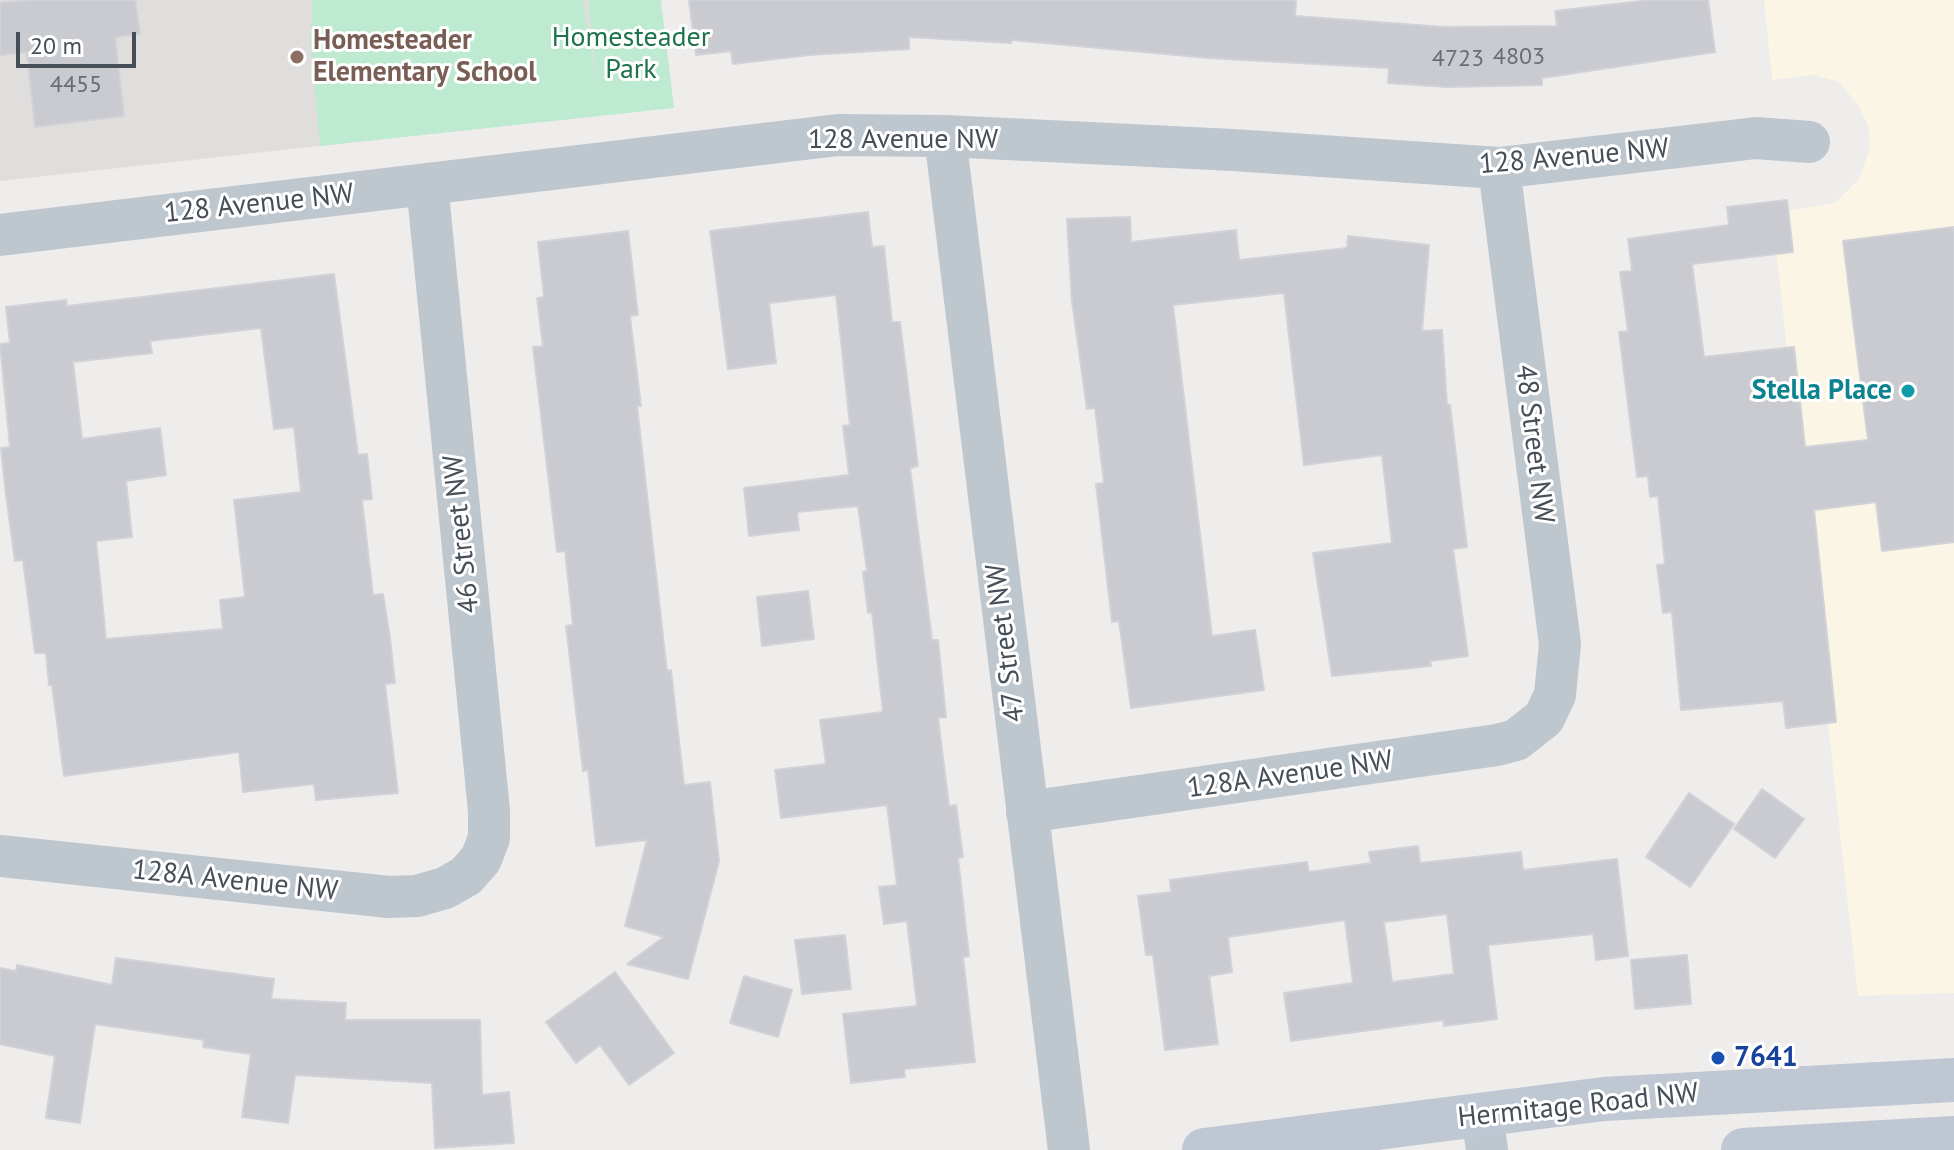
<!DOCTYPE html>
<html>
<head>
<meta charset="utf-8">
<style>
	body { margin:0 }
	#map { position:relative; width:1954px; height:1150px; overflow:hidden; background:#efecec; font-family:"PT Sans",sans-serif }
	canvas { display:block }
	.scale { position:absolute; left:16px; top:32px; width:120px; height:36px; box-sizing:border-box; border:4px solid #464f58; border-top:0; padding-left:10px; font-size:24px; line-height:28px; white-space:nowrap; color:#464f58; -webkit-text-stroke:6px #fff; paint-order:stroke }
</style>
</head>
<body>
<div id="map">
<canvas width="1954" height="1150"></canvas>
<div class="scale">20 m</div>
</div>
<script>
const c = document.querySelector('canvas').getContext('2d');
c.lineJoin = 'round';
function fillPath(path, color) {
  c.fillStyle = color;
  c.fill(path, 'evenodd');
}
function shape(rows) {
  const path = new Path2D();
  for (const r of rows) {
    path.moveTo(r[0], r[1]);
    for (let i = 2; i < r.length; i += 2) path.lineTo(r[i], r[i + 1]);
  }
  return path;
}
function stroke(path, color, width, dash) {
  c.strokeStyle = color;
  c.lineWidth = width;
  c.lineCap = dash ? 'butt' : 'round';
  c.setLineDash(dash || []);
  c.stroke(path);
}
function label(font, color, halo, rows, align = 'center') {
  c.font = font + ' "PT Sans",sans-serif';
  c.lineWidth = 6;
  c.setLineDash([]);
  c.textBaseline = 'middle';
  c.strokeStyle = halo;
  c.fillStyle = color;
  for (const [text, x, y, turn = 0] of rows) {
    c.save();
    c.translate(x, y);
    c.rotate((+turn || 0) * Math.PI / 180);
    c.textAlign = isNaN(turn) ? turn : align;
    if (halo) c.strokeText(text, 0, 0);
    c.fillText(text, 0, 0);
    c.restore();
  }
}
const commercial = shape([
	[1764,0,1954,0,1954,993,1858,996,1772,214,1836,202,1859,179,1870,148,1869,128,1859,106,1839,82,1814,75,1772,80]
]);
const education = shape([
	[0,0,588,0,601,115,0,181]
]);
const green = shape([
	[313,0,583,0,597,85,588,0,661,0,674,108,320,146,310,38]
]);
const building = shape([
	[29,0,135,0,140,34,115,37,124,116,35,127,27,52,0,55,0,3,29,0],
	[689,0,1296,0,1295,16,1445,27,1557,26,1555,11,1650,0,1708,0,1715,52,1542,78,1542,85,1447,87,1388,83,1389,68,1209,58,1011,40,1011,43,909,37,909,49,809,55,733,64,731,51,696,55,689,0],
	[1787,200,1793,252,1692,264,1704,357,1794,347,1805,447,1868,440,1843,241,1954,227,1954,542,1882,551,1876,502,1814,510,1836,722,1786,728,1783,701,1681,710,1672,612,1663,613,1657,565,1665,564,1658,496,1650,497,1648,476,1637,477,1619,332,1628,331,1620,272,1632,271,1628,239,1729,225,1727,207,1787,200],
	[868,212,872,247,884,246,892,322,900,322,918,466,910,468,932,640,938,640,946,717,938,718,949,806,956,805,963,857,958,858,969,956,963,957,975,1062,904,1069,905,1077,851,1083,843,1014,917,1006,907,921,884,924,879,887,897,885,887,805,781,818,775,770,826,764,820,720,883,712,872,612,868,613,863,572,867,571,858,506,797,512,799,530,749,536,744,488,849,475,843,426,850,425,836,295,769,303,776,363,728,369,710,231,868,212],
	[1130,217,1131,242,1236,230,1239,260,1347,248,1348,236,1429,245,1422,331,1442,330,1447,405,1450,405,1467,547,1453,549,1468,656,1430,661,1431,666,1332,676,1313,553,1392,543,1382,455,1304,465,1284,293,1173,305,1212,636,1255,630,1264,690,1131,708,1119,621,1112,622,1096,484,1104,483,1095,408,1087,409,1072,301,1067,219,1130,217],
	[628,231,638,315,630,316,641,406,637,406,667,671,671,670,684,785,710,782,719,861,688,979,627,964,664,937,625,926,647,840,596,846,588,770,583,771,566,626,573,625,565,551,557,552,533,347,543,346,537,298,544,297,538,242,628,231],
	[334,274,358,455,367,454,372,499,362,500,373,595,383,594,390,638,395,683,385,684,398,793,316,800,314,784,243,792,239,752,64,776,52,685,49,685,46,653,35,653,23,560,15,561,6,495,1,448,10,447,0,344,10,343,6,307,66,300,67,306,334,274],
	[261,328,274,429,294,427,301,492,234,500,245,597,220,600,223,629,106,639,96,541,132,537,126,481,166,475,160,428,82,439,73,362,152,353,150,341,261,328],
	[808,591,814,639,762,646,757,597,808,591],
	[1762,789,1804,819,1775,858,1734,829,1762,789],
	[1689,793,1734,824,1690,887,1646,857,1689,793],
	[1418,846,1420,863,1521,852,1523,870,1617,859,1628,956,1596,960,1593,934,1488,945,1497,1019,1444,1026,1443,1020,1291,1041,1284,993,1353,983,1345,920,1228,937,1232,972,1209,976,1218,1044,1165,1050,1153,955,1146,955,1138,896,1171,892,1170,880,1307,862,1309,872,1371,863,1369,852,1418,846],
	[1447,914,1454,974,1392,982,1384,922,1447,914],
	[845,935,851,989,802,994,795,940,845,935],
	[1687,955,1691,1004,1635,1009,1631,960,1687,955],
	[116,958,274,979,271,999,346,1003,345,1020,480,1020,482,1095,509,1092,514,1143,435,1148,432,1083,295,1075,288,1123,242,1117,251,1054,203,1047,204,1040,95,1024,80,1123,46,1118,55,1056,0,1044,0,968,16,971,17,965,112,985,116,958],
	[615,972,674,1053,629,1085,600,1045,576,1063,546,1022,615,972],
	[744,976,792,990,778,1037,730,1023,744,976]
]);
const street = shape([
	[945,136,1069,1150],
	[0,235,838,135,945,136,1233,150,1499,168,1756,138,1809,142],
	[1027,812,1497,745,1516,740,1544,718,1555,695,1560,644,1499,168],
	[0,856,389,897,417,896,445,888,466,876,481,859,489,838,489,811,427,184],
	[1482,1115,1487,1150]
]);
const secondary = shape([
	[1204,1150,1604,1099,1954,1080],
	[1743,1150,1954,1138]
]);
const markers = [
	[297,57,8,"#8d6e63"],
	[1908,391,8,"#0f9aa8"],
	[1718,1058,8,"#1a4fb4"]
];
const numberNames = [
	["4803",1519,57],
	["4723",1458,59],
	["4455",76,85]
];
const parkNames = [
	["Homesteader",631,38],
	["Park",631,70]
];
const educationNames = [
	["Homesteader",313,41],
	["Elementary School",313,73]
];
const streetNames = [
	["128 Avenue NW",903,140],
	["128 Avenue NW",1574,157,-5],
	["128 Avenue NW",259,204,-6],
	["48 Street NW",1534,444,83],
	["46 Street NW",462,534,-96],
	["47 Street NW",1006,643,-97],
	["128A Avenue NW",1290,775,-8],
	["128A Avenue NW",235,881,6],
	["Hermitage Road NW",1578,1106,-6]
];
const cultureNames = [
	["Stella Place",1892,391]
];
const transitNames = [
	["7641",1734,1058]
];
fillPath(commercial, '#faf5e5');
fillPath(education, '#e0dddd');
fillPath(green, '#bdead1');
fillPath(building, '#cacbd1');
stroke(building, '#d1d2d8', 2);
stroke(street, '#bec6ce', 42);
stroke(secondary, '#bec7d2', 44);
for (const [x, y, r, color] of markers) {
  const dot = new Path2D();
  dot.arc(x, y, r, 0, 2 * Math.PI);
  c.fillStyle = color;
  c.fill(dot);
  stroke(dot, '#fff', 3);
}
label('24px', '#676e76', null, numberNames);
label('28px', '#1d734c', '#fff', parkNames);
label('bold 28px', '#785e54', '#fff', educationNames, 'left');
label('28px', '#464f58', '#fff', streetNames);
label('bold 28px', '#0d838f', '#fff', cultureNames, 'right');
label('bold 28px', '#164399', '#fff', transitNames, 'left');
</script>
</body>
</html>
